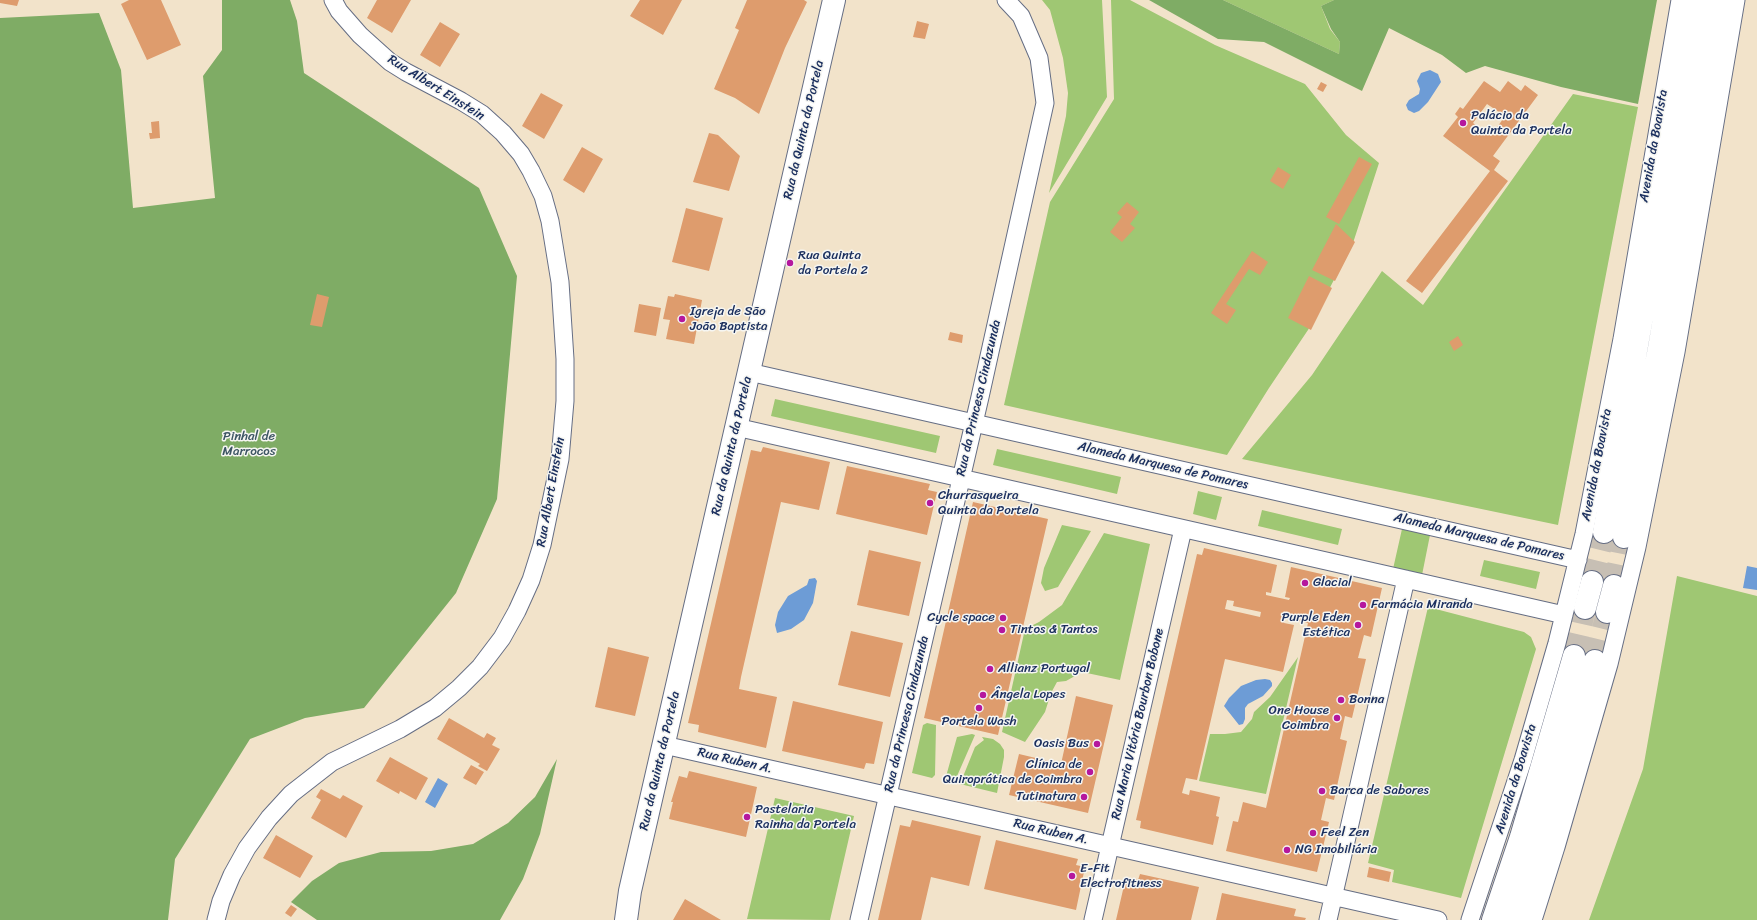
<!DOCTYPE html>
<html>
<head>
<meta charset="utf-8">
<style>
	body { margin:0 }
	canvas { display:block; background:#f2e3ca }
</style>
</head>
<body>
<canvas width="1757" height="920"></canvas>
<script>
const c = document.querySelector('canvas').getContext('2d');
c.lineJoin = 'round';
function fillPath(path, color) {
  c.fillStyle = color;
  c.fill(path, 'evenodd');
}
function shape(rows) {
  const path = new Path2D();
  for (const r of rows) {
    path.moveTo(r[0], r[1]);
    for (let i = 2; i < r.length; i += 2) path.lineTo(r[i], r[i + 1]);
  }
  return path;
}
function stroke(path, color, width, dash) {
  c.strokeStyle = color;
  c.lineWidth = width;
  c.lineCap = dash ? 'butt' : 'round';
  c.setLineDash(dash || []);
  c.stroke(path);
}
function label(font, color, halo, rows, align = 'center') {
  c.font = font + ' Sriracha,sans-serif';
  c.lineWidth = 3;
  c.setLineDash([]);
  c.textBaseline = 'middle';
  c.strokeStyle = halo;
  c.fillStyle = color;
  for (const [text, x, y, turn = 0] of rows) {
    c.save();
    c.translate(x, y);
    c.rotate((+turn || 0) * Math.PI / 180);
    c.textAlign = isNaN(turn) ? turn : align;
    if (halo) c.strokeText(text, 0, 0);
    c.fillText(text, 0, 0);
    c.restore();
  }
}
const green = shape([
	[1042,0,1102,0,1107,97,1049,193,1066,116,1068,93,1063,58,1050,10],
	[1111,0,1130,0,1215,45,1305,84,1346,135,1379,163,1353,243,1308,330,1269,388,1227,455,1004,405,1050,202,1114,99],
	[1223,0,1334,0,1321,6,1330,29,1340,42,1339,54],
	[1573,94,1638,107,1558,525,1242,459,1312,375,1382,271,1423,305],
	[775,399,940,436,936,453,771,416],
	[997,449,1121,477,1117,494,993,465],
	[1198,491,1222,497,1216,520,1193,514],
	[1262,510,1342,529,1338,545,1258,526],
	[1062,525,1091,531,1058,587,1045,591,1041,583,1044,568],
	[1402,529,1430,535,1422,575,1393,569],
	[1104,533,1150,544,1120,680,1082,672,1066,681,1057,682,1051,693,1045,712,1025,742,1002,732,1025,629,1039,622,1062,605],
	[1484,560,1540,572,1536,589,1480,576],
	[1677,576,1757,596,1757,920,1589,920,1643,769],
	[1428,607,1524,632,1531,637,1536,649,1461,898,1392,882,1394,870,1368,863],
	[1298,657,1266,794,1199,781,1210,734,1225,734,1241,732,1252,719,1254,712,1270,697],
	[927,723,936,725,935,775,932,778,912,773,923,725],
	[972,734,975,735,954,783,945,780,957,737],
	[982,737,993,739,1000,744,1004,750,1004,757,997,793,960,784,975,747,984,740],
	[775,798,854,816,830,920,747,919]
]);
const forest = shape([
	[222,0,290,0,297,21,304,73,479,188,517,276,497,499,456,593,364,708,305,718,250,739,175,859,168,920,0,920,0,18,99,13,121,70,133,208,215,198,203,76,222,50],
	[1149,0,1223,0,1339,54,1340,42,1331,29,1321,6,1334,0,1657,0,1638,104,1561,87,1485,66,1466,73,1442,55,1389,28,1362,91,1264,42,1218,39],
	[557,759,540,834,523,879,500,920,317,920,291,902,312,881,339,863,381,852,431,851,473,844,508,823,535,797]
]);
const water = shape([
	[1430,70,1438,74,1441,82,1428,102,1419,111,1414,113,1408,110,1406,105,1409,100,1419,94,1420,89,1417,81,1421,73],
	[1747,566,1757,568,1757,590,1743,588],
	[815,578,817,581,813,603,804,620,791,629,777,633,775,625,778,612,788,596,807,585,809,579],
	[1265,679,1270,680,1272,683,1272,686,1263,696,1248,704,1245,708,1245,719,1243,724,1239,725,1224,706,1229,698,1241,686,1256,680],
	[438,778,448,784,435,808,425,802]
]);
const building = shape([
	[0,0,19,0,17,6,0,3],
	[129,0,161,0,181,45,147,60,121,4],
	[377,0,411,0,392,33,367,18],
	[640,0,682,0,663,35,630,16],
	[747,0,804,0,807,2,785,48,759,114,735,98,714,89,739,30,735,28],
	[917,21,929,24,925,39,913,37],
	[440,22,460,34,440,67,420,55],
	[1484,81,1500,92,1508,81,1521,91,1525,85,1538,95,1493,156,1500,161,1494,170,1508,181,1422,293,1406,281,1490,171,1443,136,1458,117,1455,114,1460,107,1463,109],
	[1487,104,1505,116,1491,136,1473,123],
	[1321,82,1327,85,1323,92,1317,89],
	[541,93,563,105,544,139,522,126],
	[159,121,160,138,150,139,149,133,152,133,151,122],
	[709,133,718,135,740,156,729,191,693,182],
	[582,147,603,159,584,193,563,180],
	[1359,157,1372,164,1339,224,1326,217],
	[1278,167,1291,175,1283,189,1270,181],
	[1127,202,1139,212,1130,224,1135,228,1122,242,1110,232,1122,217,1117,213],
	[686,208,723,218,709,271,672,262],
	[1336,224,1355,242,1335,281,1312,270],
	[1252,251,1268,262,1260,275,1249,269,1226,304,1236,310,1227,324,1211,313],
	[1309,276,1332,288,1311,330,1288,318],
	[317,294,329,297,322,327,310,325],
	[675,294,702,300,694,344,666,339,670,320,663,319,668,296,674,297],
	[639,304,661,308,656,336,634,332],
	[950,332,963,335,962,343,948,340],
	[1458,336,1463,345,1454,351,1449,342],
	[763,447,830,462,819,510,781,502,741,677,739,689,777,697,766,748,698,732,699,725,688,723,751,450,761,452],
	[847,466,930,484,928,490,937,492,927,535,836,514],
	[973,502,1048,519,998,735,924,718],
	[1204,548,1277,565,1271,593,1266,592,1266,595,1289,600,1290,598,1285,597,1291,567,1382,588,1371,637,1364,635,1358,658,1366,659,1352,718,1345,716,1340,739,1347,741,1334,800,1326,798,1321,820,1329,822,1317,872,1226,851,1233,821,1238,822,1243,802,1266,808,1308,623,1285,618,1284,623,1294,625,1283,672,1225,659,1197,780,1186,778,1182,793,1189,795,1190,790,1220,797,1216,816,1219,817,1213,845,1140,828,1141,821,1136,820,1197,554,1202,555],
	[1227,600,1234,601,1233,606,1261,612,1260,617,1225,609],
	[869,550,921,562,909,616,857,605],
	[851,631,903,643,890,697,838,685],
	[608,647,649,657,635,716,595,707],
	[1076,696,1113,705,1088,813,1009,795,1019,754,1061,764],
	[793,701,883,722,874,764,866,763,864,769,782,751],
	[449,718,484,738,487,733,496,738,492,745,500,749,487,771,478,766,480,764,437,739],
	[390,757,428,778,416,800,400,791,399,794,376,781],
	[471,765,484,772,476,785,463,778],
	[689,771,757,787,746,837,669,819,673,802,671,802,679,776,687,778],
	[321,789,340,799,343,795,363,806,346,838,311,818,321,800,316,797],
	[912,820,981,836,969,886,931,877,921,920,878,920,900,825,910,827],
	[276,835,313,856,300,878,263,858],
	[996,840,1078,859,1076,865,1085,867,1076,910,984,889],
	[1369,867,1391,872,1389,882,1367,877],
	[1140,874,1199,887,1191,920,1116,920,1126,877,1138,880],
	[1222,893,1296,909,1294,916,1306,918,1305,920,1216,920],
	[685,899,721,920,673,920],
	[291,905,297,909,291,917,285,913]
]);
const highwayTunnel = shape([
	[1592,582,1604,532],
	[1614,586,1624,537],
	[1574,656,1585,608],
	[1595,661,1607,612]
]);
const street = shape([
	[749,372,1578,560],
	[736,427,1564,615],
	[664,745,1438,920],
	[216,920,221,901,232,875,247,848,269,818,291,794,332,762,400,729,435,708,459,688,480,667,502,638,517,611,531,580,542,545,560,459,565,401,565,359,560,282,550,221,543,196,531,171,521,154,503,133,482,114,461,101,406,72,390,62,360,35,339,11,333,0],
	[859,920,980,397,1045,103,1039,58,1021,16,1006,0],
	[1093,920,1183,529],
	[1328,920,1406,579],
	[1470,920,1523,760,1557,643,1584,534,1622,339,1680,0],
	[1533,920,1556,847,1609,664,1637,547,1676,352,1736,0]
]);
const secondary = shape([
	[626,920,630,891,834,0]
]);
const highway = shape([
	[1604,532,1698,0],
	[1624,537,1659,348,1719,0],
	[1585,608,1592,582],
	[1607,612,1614,586],
	[1493,920,1521,837,1574,656],
	[1515,920,1541,843,1595,661]
]);
const markers = [
	[1463,123,4,"#b5179e"],
	[790,263,4,"#b5179e"],
	[682,319,4,"#b5179e"],
	[930,503,4,"#b5179e"],
	[1305,583,4,"#b5179e"],
	[1363,605,4,"#b5179e"],
	[1003,618,4,"#b5179e"],
	[1358,625,4,"#b5179e"],
	[1002,630,4,"#b5179e"],
	[990,669,4,"#b5179e"],
	[983,695,4,"#b5179e"],
	[1341,700,4,"#b5179e"],
	[979,708,4,"#b5179e"],
	[1337,718,4,"#b5179e"],
	[1097,744,4,"#b5179e"],
	[1090,772,4,"#b5179e"],
	[1322,791,4,"#b5179e"],
	[1084,797,4,"#b5179e"],
	[747,817,4,"#b5179e"],
	[1313,833,4,"#b5179e"],
	[1287,850,4,"#b5179e"],
	[1072,876,4,"#b5179e"]
];
const streetNames = [
	["Rua Albert Einstein",436,88,32],
	["Rua da Quinta da Portela",804,130,-77],
	["Avenida da Boavista",1654,146,-80],
	["Rua da Princesa Cindazunda",979,398,-77],
	["Rua da Quinta da Portela",732,446,-77],
	["Avenida da Boavista",1597,465,-79],
	["Alameda Marquesa de Pomares",1163,466,13],
	["Rua Albert Einstein",551,492,-80],
	["Alameda Marquesa de Pomares",1479,537,13],
	["Rua da Princesa Cindazunda",907,714,-77],
	["Rua Maria Vitória Bourbon Bobone",1138,724,-77],
	["Rua da Quinta da Portela",660,761,-77],
	["Rua Ruben A.",735,761,13],
	["Avenida da Boavista",1516,779,-73],
	["Rua Ruben A.",1051,832,13]
];
const poiNames = [
	["Palácio da",1471,116],
	["Quinta da Portela",1471,131],
	["Rua Quinta",798,256],
	["da Portela 2",798,271],
	["Igreja de São",690,312],
	["João Baptista",690,327],
	["Churrasqueira",938,496],
	["Quinta da Portela",938,511],
	["Glacial",1313,583],
	["Farmácia Miranda",1371,605],
	["Cycle space",995,618,"right"],
	["Purple Eden",1350,618,"right"],
	["Estética",1350,633,"right"],
	["Tintos & Tantos",1010,630],
	["Allianz Portugal",998,669],
	["Ângela Lopes",991,695],
	["Bonna",1349,700],
	["One House",1329,711,"right"],
	["Coimbra",1329,726,"right"],
	["Portela Wash",979,722,"center"],
	["Oasis Bus",1089,744,"right"],
	["Clínica de",1082,765,"right"],
	["Quiroprática de Coimbra",1082,780,"right"],
	["Barca de Sabores",1330,791],
	["Tutinatura",1076,797,"right"],
	["Pastelaria",755,810],
	["Rainha da Portela",755,825],
	["Feel Zen",1321,833],
	["NG Imobiliária",1295,850],
	["E-Fit",1080,869],
	["Electrofitness",1080,884]
];
const parkNames = [
	["Pinhal de",249,437],
	["Marrocos",249,452]
];
fillPath(green, '#9fc773');
fillPath(forest, '#7fac65');
fillPath(water, '#6d9cd6');
fillPath(building, '#de9c6d');
stroke(highwayTunnel, '#c7bfb4', 22, [22, 11]);
stroke(street, '#666e84', 19);
stroke(secondary, '#666e84', 24);
stroke(highway, '#666e84', 24);
stroke(street, '#fff', 17);
stroke(secondary, '#fff', 22);
stroke(highway, '#fff', 22);
for (const [x, y, r, color] of markers) {
  const dot = new Path2D();
  dot.arc(x, y, r, 0, 2 * Math.PI);
  c.fillStyle = color;
  c.fill(dot);
  stroke(dot, '#f6f6f2', 1.5);
}
label('13px', '#1b2f5e', '#f6f6f2', streetNames);
label('13px', '#1b2f5e', '#f6f6f2', poiNames, 'left');
label('13px', '#3c5563', '#f6f6f2', parkNames);
</script>
</body>
</html>
